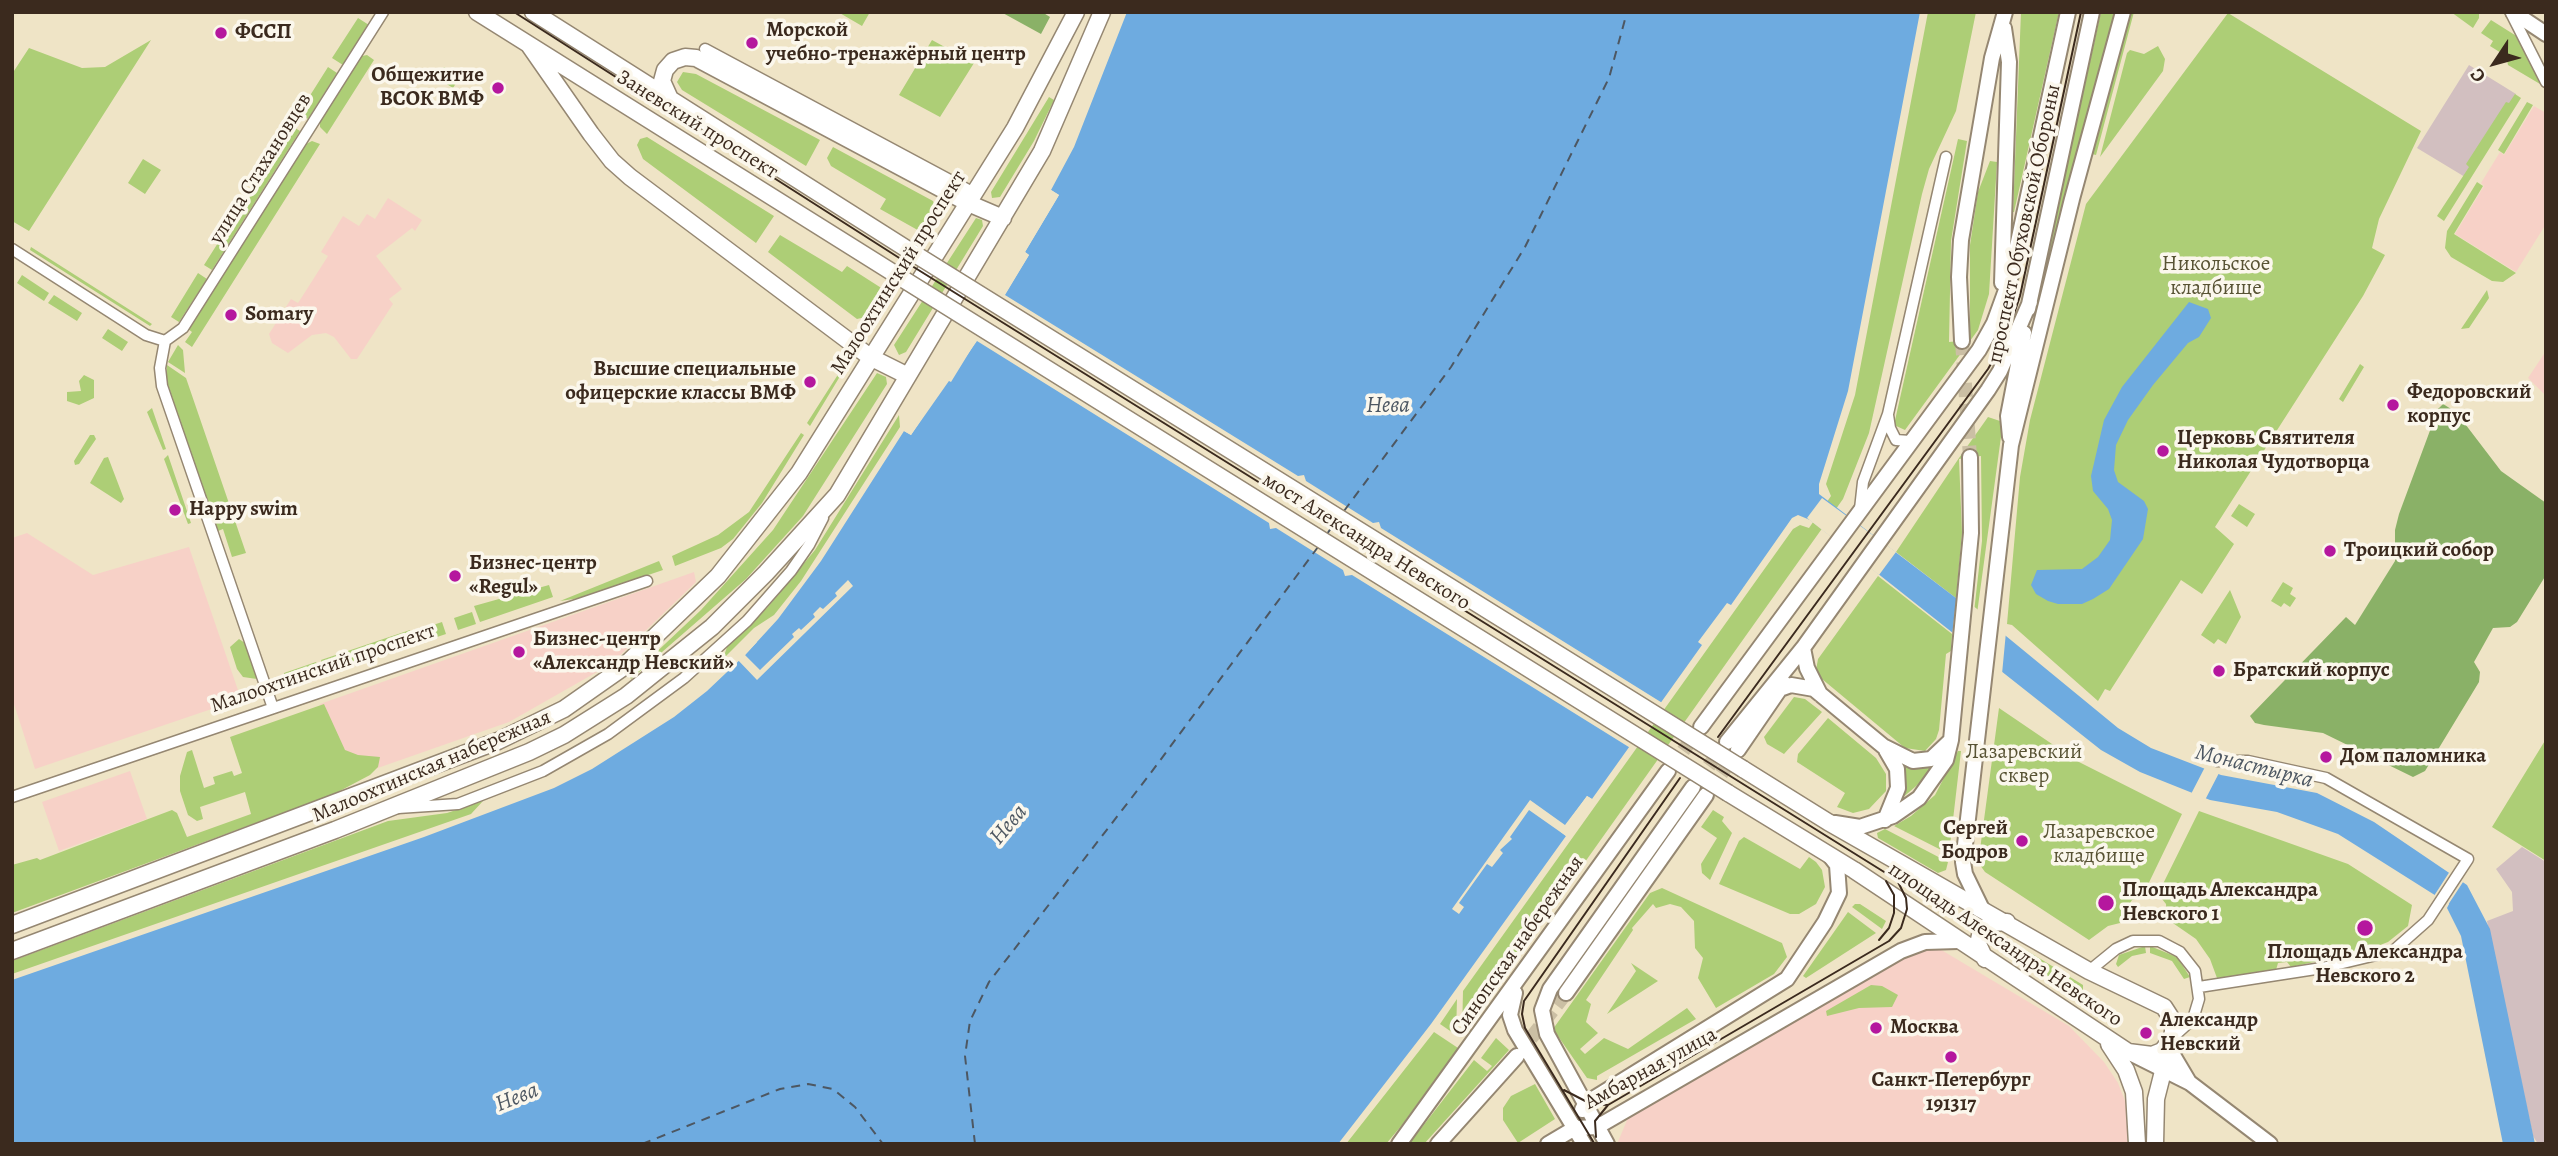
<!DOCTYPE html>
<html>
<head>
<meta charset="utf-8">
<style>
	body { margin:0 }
	#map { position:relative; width:2558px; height:1156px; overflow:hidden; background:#efe4c6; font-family:Alegreya,serif }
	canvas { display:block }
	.frame { position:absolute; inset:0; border:14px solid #3b2a1e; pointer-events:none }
	.north { position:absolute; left:2460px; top:28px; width:70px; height:70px; -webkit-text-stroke:5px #fbf7ec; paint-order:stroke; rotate:234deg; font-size:19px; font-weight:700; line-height:28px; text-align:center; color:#3b2a1e }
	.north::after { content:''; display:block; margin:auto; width:24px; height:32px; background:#3b2a1e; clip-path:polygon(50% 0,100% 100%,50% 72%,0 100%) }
</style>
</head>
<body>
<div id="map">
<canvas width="2558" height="1156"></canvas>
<div class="frame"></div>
<div class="north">С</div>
</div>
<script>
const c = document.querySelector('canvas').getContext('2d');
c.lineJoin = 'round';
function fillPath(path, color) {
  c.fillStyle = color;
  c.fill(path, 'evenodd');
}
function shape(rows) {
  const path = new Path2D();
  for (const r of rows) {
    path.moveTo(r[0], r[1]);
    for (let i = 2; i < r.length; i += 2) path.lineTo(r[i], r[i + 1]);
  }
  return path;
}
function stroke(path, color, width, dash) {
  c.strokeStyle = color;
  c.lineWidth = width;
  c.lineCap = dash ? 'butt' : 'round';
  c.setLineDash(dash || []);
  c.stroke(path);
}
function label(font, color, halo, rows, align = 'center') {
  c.font = font + ' Alegreya,serif';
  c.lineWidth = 7;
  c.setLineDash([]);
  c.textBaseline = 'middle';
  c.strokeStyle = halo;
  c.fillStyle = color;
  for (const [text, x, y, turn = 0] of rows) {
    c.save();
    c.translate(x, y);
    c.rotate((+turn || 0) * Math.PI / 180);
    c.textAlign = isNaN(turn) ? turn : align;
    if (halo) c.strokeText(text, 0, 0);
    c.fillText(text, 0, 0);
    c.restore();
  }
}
const built = shape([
	[2534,106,2546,113,2546,224,2516,272,2455,234,2484,186,2481,183,2500,152,2504,155],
	[388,198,422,220,415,231,412,228,376,256,402,289,389,299,393,304,357,359,351,359,334,337,326,333,312,335,288,353,272,343,269,334,291,299,298,303,300,300,328,256,321,252,343,216,359,226,367,214,375,219],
	[2546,351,2546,396,2528,378],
	[27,533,93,575,189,547,241,699,35,769,12,698,12,538],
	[694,572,696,582,611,664,509,722,372,770,339,755,320,704],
	[130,771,147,819,59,851,42,802],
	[1928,946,1938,948,2069,1026,2104,1062,2118,1083,2127,1106,2127,1144,1617,1144,1628,1118,1907,954]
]);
const industrial = shape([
	[2469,65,2516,94,2465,177,2417,148],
	[2522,847,2546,862,2546,1144,2538,1144,2533,1136,2487,921,2513,911,2512,892,2496,869]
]);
const green = shape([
	[838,12,870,12,862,26],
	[1928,12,1976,12,1956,111,1929,169,1922,194,1869,433,1843,499,1462,1035,1463,991,1793,529,1800,525,1809,528,1831,496,1826,484,1855,395],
	[2021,12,2059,12,2014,212,2013,212],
	[2101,12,2116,12,2044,288,2040,287],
	[2130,12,2134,12,2096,155,2092,154],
	[2451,12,2479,12,2479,18,2473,28],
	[2228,13,2421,131,2379,219,2372,248,2385,255,2363,296,2215,527,2234,544,2202,594,2181,580,2110,691,2105,689,2098,701,2012,625,2007,624,2020,477,2030,420,2086,204],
	[358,18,369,25,343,65,332,58],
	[2491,20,2518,37,2540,84,2508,65,2506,56,2490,46,2493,41,2481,33],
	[151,40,29,231,12,221,12,74,29,48,82,68,105,67],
	[932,40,974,63,940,117,899,95],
	[2158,46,2165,59,2163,71,2100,157,2127,53,2130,50,2144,54],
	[367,55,374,60,327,134,320,127,320,122,362,56],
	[328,67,337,73,308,119,299,113],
	[444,67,460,77,453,88,437,78],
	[683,72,696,74,820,140,806,166,682,90,677,82],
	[2515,94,2521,98,2444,221,2437,216,2469,167,2466,164,2506,102,2509,103],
	[1049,97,1054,100,1034,141,1000,197,992,198,991,192],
	[2527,102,2533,105,2504,154,2498,150],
	[292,126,300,131,212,270,204,265],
	[647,137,774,216,756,243,643,159,637,145,640,139],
	[1958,139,1967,141,1951,241,1949,342,1970,340,1970,245,1978,192,1990,161,1997,162,1989,294,1978,330,1905,430,1894,425],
	[312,141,320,144,192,347,185,342,192,332,188,329,304,145],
	[833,147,933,201,937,211,923,233,880,209,886,199,831,166,827,158],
	[143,159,161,170,145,194,128,183],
	[2477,182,2483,186,2454,234,2516,273,2503,282,2492,281,2451,257,2445,248,2447,231],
	[976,218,982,220,983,226,906,352,899,355,894,345],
	[780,235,842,272,847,266,886,291,870,316,857,319,768,252],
	[31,247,152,324,150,326,30,250],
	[198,273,207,279,179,322,171,317],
	[22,275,49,293,44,301,17,283],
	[2487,290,2489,298,2469,328,2461,329],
	[54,295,82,313,77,321,48,303],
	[108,329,128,342,122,351,102,338],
	[178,345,183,350,185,373,168,362],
	[846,362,848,363,810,426,807,423],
	[2360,364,2364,367,2343,402,2339,399],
	[167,365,186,378,246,553,232,557,223,529,218,531,166,379],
	[877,373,886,377,887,384,803,516,746,579,631,679,630,677,701,610,773,530],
	[84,375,94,380,94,398,79,405,67,401,67,392,81,391,79,381],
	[152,408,166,449,163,450,147,412],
	[899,415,900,427,801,581,774,615,754,628,723,659,727,647,767,608,815,550],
	[1988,417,2003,422,1976,621,1973,621,1982,541,1981,456,1959,459,1962,533,1956,598,1896,552,1959,458],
	[801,433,804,435,762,503,733,539,721,548,675,566,672,556,718,535,749,512],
	[90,435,94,435,96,439,79,464,75,465,74,461],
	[168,455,191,523,188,524,164,459],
	[108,457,124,499,121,503,90,483,104,458],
	[2239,504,2255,514,2247,527,2231,516],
	[659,561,663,570,580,598,560,601],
	[1878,576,1952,634,1951,651,1946,654,1939,730,1936,739,1925,751,1905,748,1822,679,1816,670,1818,659],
	[2283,582,2293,588,2290,594,2296,598,2290,607,2284,603,2281,607,2271,601],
	[549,585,553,597,480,622,474,606],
	[2230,590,2241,617,2226,644,2218,639,2214,644,2201,635],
	[472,612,476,624,458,630,454,618],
	[442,622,446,634,419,643,415,631],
	[410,630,415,645,326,675,321,660],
	[239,639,245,643,257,679,243,677,237,669,230,647],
	[316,662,322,677,289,688,284,673],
	[1794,697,1805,699,1822,712,1784,754,1767,744,1764,737],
	[324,704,345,750,358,755,380,757,378,767,370,775,334,794,12,913,12,865,37,858,40,860,172,810,177,813,187,837,251,814,245,792,200,807,203,819,197,821,188,815,180,791,180,776,187,752,192,750,204,788,215,784,213,777,232,771,234,776,242,773,230,737],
	[1999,708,2077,761,2182,814,2142,897,2132,900,2128,906,2128,921,2108,926,2089,940,1985,872,1980,865,1979,857],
	[1828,718,1876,758,1886,774,1886,791,1869,809,1853,813,1837,807,1845,793,1797,762,1798,754],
	[2546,739,2546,861,2492,827],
	[1958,751,1961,751,1949,854,1894,826,1911,816,1935,795],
	[1901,765,1930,768,1922,781,1901,799],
	[483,801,471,814,12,974,12,961,388,821,447,813],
	[1713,810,1724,817,1722,821,1732,833,1710,880,1702,873,1701,864,1717,838,1701,827],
	[2199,811,2348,864,2412,905,2408,926,2388,942,2364,951,2291,967,2287,962,2278,963,2276,970,2217,978,2210,959,2196,939,2167,919,2166,904,2158,894],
	[1885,829,1948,862,1946,870,1938,873,1878,838,1877,833],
	[1744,837,1800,869,1809,857,1816,862,1822,870,1825,887,1816,904,1799,914,1790,914,1719,884,1739,841],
	[1662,888,1782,943,1787,957,1774,974,1716,1008,1698,978,1703,958,1695,948,1694,921,1681,907,1670,904,1656,908,1653,904,1632,928,1633,930,1586,1000,1591,1004,1586,1022,1598,1033,1580,1049,1585,1054,1604,1038,1628,1049,1687,1008,1696,1019,1597,1076,1597,1080,1587,1078,1553,1029,1650,893],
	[1855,904,1860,904,1886,921,1882,929,1852,907],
	[1848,912,1876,933,1806,978,1803,976],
	[1990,931,1995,931,2083,985,2083,992,2076,995,1988,941,1986,938],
	[2145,946,2146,953,2132,956,2118,967,2116,964,2119,955],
	[2150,946,2177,957,2190,977,2184,979,2172,961,2150,953],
	[1631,963,1658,981,1607,1014,1636,971],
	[1871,985,1882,986,1898,995,1892,1007,1859,1008,1827,1016,1826,1011],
	[1457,999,1456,1035,1440,1024],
	[1434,1032,1458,1048,1402,1125,1386,1144,1346,1144],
	[1496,1038,1509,1050,1424,1144,1409,1144,1474,1060,1487,1071,1492,1066,1481,1058],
	[1535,1084,1555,1119,1518,1143,1503,1120,1503,1108,1511,1096]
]);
const forest = shape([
	[1001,12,1042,12,1050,17,1041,34],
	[2443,404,2456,412,2501,471,2546,503,2546,575,2517,622,2510,627,2493,628,2474,662,2480,672,2479,682,2425,771,2413,777,2323,733,2264,725,2255,723,2250,716,2346,617,2355,625,2395,561,2395,530,2399,514,2438,409]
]);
const water = shape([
	[1127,12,1920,12,1848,391,1819,484,1819,494,2006,636,2118,728,2151,748,2221,775,2317,793,2374,822,2467,885,2490,929,2535,1144,2503,1144,2461,936,2447,908,2449,904,2338,834,2277,812,2210,800,2140,772,2101,750,1810,520,1798,515,1792,518,1731,605,1727,603,1698,642,1702,645,1592,799,1587,796,1561,832,1566,836,1431,1024,1338,1144,12,1144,12,980,424,837,554,788,592,769,674,717,707,691,745,655,778,619,821,561,904,431,911,435,947,380,951,382,1029,255,1025,252,1059,195,1051,190,1074,147],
	[2189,302,2208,309,2211,318,2199,337,2188,343,2153,385,2128,420,2116,445,2114,470,2118,482,2144,501,2148,509,2143,539,2109,589,2093,599,2082,604,2058,604,2048,601,2036,594,2031,585,2037,570,2082,569,2098,557,2110,540,2112,520,2108,509,2093,491,2091,476,2104,420,2122,387]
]);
const pier = shape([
	[1051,190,1059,195,1025,252,1029,255,1005,295,1298,476,1304,475,1306,481,1373,523,1379,522,1381,528,1664,704,1632,749,1352,575,1345,576,1343,570,1276,528,1270,529,1269,523,977,341,911,435,904,431,906,428,910,431,944,378,949,378,1024,256,1022,251,1054,196,1049,193],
	[1822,498,1896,552,1879,575,1807,518],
	[848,580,853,586,757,680,736,658,754,640,757,642,745,655,760,670,794,637,792,634,799,628,801,630,815,617,813,614,820,607,823,609,837,596,835,593],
	[1957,593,2006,632,2002,674,1952,636],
	[2205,767,2219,773,2204,802,2190,796],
	[1587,796,1592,799,1566,832,1566,836,1529,810,1510,837,1512,839,1500,850,1503,853,1492,867,1487,864,1459,903,1464,907,1459,914,1452,909,1530,800,1565,825],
	[2452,868,2465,879,2444,911,2445,904,2436,897,2432,899]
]);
const ferry = shape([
	[1344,511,1451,367,1525,247,1609,78,1627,12],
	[1327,534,1334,524],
	[642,1144,780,1089,808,1084,833,1089,855,1107,883,1144],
	[975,1144,965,1056,970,1021,989,982,1150,774,1318,547]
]);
const secondaryTunnel = shape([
	[1962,341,1970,457],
	[1671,768,1698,730],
	[1696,783,1724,746],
	[1709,791,1736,753],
	[1518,1055,1566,993]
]);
const street = shape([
	[2511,13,2546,82],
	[705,49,974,193],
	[12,249,146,335,165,341],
	[165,341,183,328,383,12],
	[165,341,160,368,162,386,273,708],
	[1888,415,1890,428,1896,440,1910,441],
	[1860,509,1863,482,1888,414,1946,157],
	[12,797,647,581],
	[398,808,458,804,543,771,608,734,684,678,747,621,791,571,809,545,823,518],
	[2089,971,2116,949,2133,941,2159,941,2180,952,2195,971,2199,999,2193,1019,2173,1037],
	[2199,987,2322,968,2393,951,2428,920,2468,859,2326,778,2248,761,2217,761]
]);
const secondary = shape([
	[2513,12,2546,34],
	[2002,283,2009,62,2004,28],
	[2028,309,2092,12],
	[1962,341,1959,277,1961,240,1992,58,2005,12],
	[2010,437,2008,416,2024,333],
	[1803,648,1807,668,1820,694],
	[1780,689,1791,685,1814,689,1883,746,1913,761,1931,759,1950,741],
	[1701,727,1979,350,1994,323,2010,279,2068,12],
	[1727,742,1803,648,1988,390,2000,371,2030,302],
	[1738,750,1784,683],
	[1885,820,1898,788,1897,769,1886,750],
	[1835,823,1860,827,1893,816,1919,798,1946,760,1951,740,1971,533,1970,457],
	[1981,907,1965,874,1963,862,2011,445,2072,199,2123,12],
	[1515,993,1510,1015,1515,1030,1584,1144],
	[1566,993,1706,795],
	[2170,1050,2189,1082],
	[2132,1054,2190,1083,2270,1144],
	[1582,1110,1585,1104,1787,979,1825,922,1839,893,1837,865,1830,856],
	[1399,1144,1668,771],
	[1438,1144,1517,1056],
	[1548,1144,1575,1128,1597,1127,1901,951,1925,942,1958,941],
	[1607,1144,1547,1034,1542,1010,1550,989,1693,787]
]);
const primary = shape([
	[477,12,895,274],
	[533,12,910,251],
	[529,45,591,134,612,161,630,177,870,357,908,376],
	[671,101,662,81,665,70,673,61,685,57,696,58,968,203,1003,218],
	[1743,769,1828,822,2089,971,2164,1007,2173,1021,2173,1032,2156,1099,2155,1144],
	[1728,793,1854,870,2128,1052,2152,1055,2162,1051,2171,1040],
	[12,925,498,741,564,709,621,669,718,576,799,473,1015,128,1076,12],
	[12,951,335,830,529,752,564,735,626,696,712,627,766,573,837,495,1042,151,1102,12],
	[1985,959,1978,944,1981,931,1991,923,2007,922],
	[2109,1044,2126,1070,2134,1092,2137,1144]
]);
const tram = shape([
	[514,12,904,261,1897,880,1906,898,1907,909,1901,928,1889,941,1608,1105,1595,1121,1596,1137],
	[1718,737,1988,369,2006,338,2020,296,2081,12],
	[1879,940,1889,928,1894,913,1894,895,1886,881],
	[1564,1090,1591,1104,1608,1105],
	[1594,1143,1525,1028,1522,1014,1524,1001,1680,778]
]);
const primaryBridge = shape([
	[910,251,1743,769],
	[895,274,1728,793]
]);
const markers = [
	[221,33,7,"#b5179e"],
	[752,43,7,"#b5179e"],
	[498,88,7,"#b5179e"],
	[231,315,7,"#b5179e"],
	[810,382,7,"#b5179e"],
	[2393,405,7,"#b5179e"],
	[2163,451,7,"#b5179e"],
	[175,510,7,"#b5179e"],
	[2330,551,7,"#b5179e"],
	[455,576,7,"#b5179e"],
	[519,652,7,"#b5179e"],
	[2219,671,7,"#b5179e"],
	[2326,757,7,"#b5179e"],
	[2022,841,7,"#b5179e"],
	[2106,903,9,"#b5179e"],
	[2365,928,9,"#b5179e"],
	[1876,1028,7,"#b5179e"],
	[2146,1033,7,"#b5179e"],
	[1951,1057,7,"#b5179e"]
];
const poiNames = [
	["Морской",766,31],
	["учебно-тренажёрный центр",766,55],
	["ФССП",235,33],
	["Общежитие",484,76,"right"],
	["ВСОК ВМФ",484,100,"right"],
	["Somary",245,315],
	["Высшие специальные",796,370,"right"],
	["офицерские классы ВМФ",796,394,"right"],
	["Федоровский",2407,393],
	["корпус",2407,417],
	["Церковь Святителя",2177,439],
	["Николая Чудотворца",2177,463],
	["Happy swim",189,510],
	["Троицкий собор",2344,551],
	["Бизнес-центр",469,564],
	["«Regul»",469,588],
	["Бизнес-центр",533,640],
	["«Александр Невский»",533,664],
	["Братский корпус",2233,671],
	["Дом паломника",2340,757],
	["Сергей",2008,829,"right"],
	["Бодров",2008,853,"right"],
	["Площадь Александра",2122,891],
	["Невского 1",2122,915],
	["Площадь Александра",2365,953,"center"],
	["Невского 2",2365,977,"center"],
	["Александр",2160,1021],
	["Невский",2160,1045],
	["Москва",1890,1028],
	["Санкт-Петербург",1951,1081,"center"],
	["191317",1951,1105,"center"]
];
const streetNames = [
	["Заневский проспект",697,125,32],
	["улица Стахановцев",261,169,-58],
	["проспект Обуховской Обороны",2025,224,-78],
	["Малоохтинский проспект",899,273,-58],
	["мост Александра Невского",1366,542,32],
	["Малоохтинский проспект",323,669,-19],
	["Малоохтинская набережная",432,767,-23],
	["площадь Александра Невского",2005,945,34],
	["Синопская набережная",1518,946,-55],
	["Амбарная улица",1651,1069,-29]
];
const parkNames = [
	["Никольское",2216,265],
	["кладбище",2216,289],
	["Лазаревский",2024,753],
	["сквер",2024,777],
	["Лазаревское",2099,833],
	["кладбище",2099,857]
];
const waterNames = [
	["Нева",1388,406],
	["Монастырка",2254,767,14],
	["Нева",1009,825,-50],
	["Нева",517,1098,-22]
];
fillPath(built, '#f7d1c7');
fillPath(industrial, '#d2bfc0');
fillPath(green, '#adce76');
fillPath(forest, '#8ab167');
fillPath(water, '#6eabe0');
fillPath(pier, '#efe4c6');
stroke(ferry, '#4d5762', 2, [9, 7]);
stroke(secondaryTunnel, '#cbbfa4', 14, [14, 7]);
stroke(street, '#958772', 13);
stroke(secondary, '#958772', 18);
stroke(primary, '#958772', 19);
stroke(street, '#fff', 10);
stroke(secondary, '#fff', 14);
stroke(primary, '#fff', 16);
stroke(tram, '#3b2a1e', 2);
stroke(primaryBridge, '#958772', 19, []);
stroke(primaryBridge, '#fff', 16);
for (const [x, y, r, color] of markers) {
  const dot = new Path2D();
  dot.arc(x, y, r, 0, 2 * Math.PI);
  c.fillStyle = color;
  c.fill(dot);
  stroke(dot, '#fbf7ec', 2.5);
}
label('bold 21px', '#3b2a1e', '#fbf7ec', poiNames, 'left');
label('21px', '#3b2a1e', '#fbf7ec', streetNames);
label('21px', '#585334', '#fbf7ec', parkNames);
label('italic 23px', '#4d5762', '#fbf7ec', waterNames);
</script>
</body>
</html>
